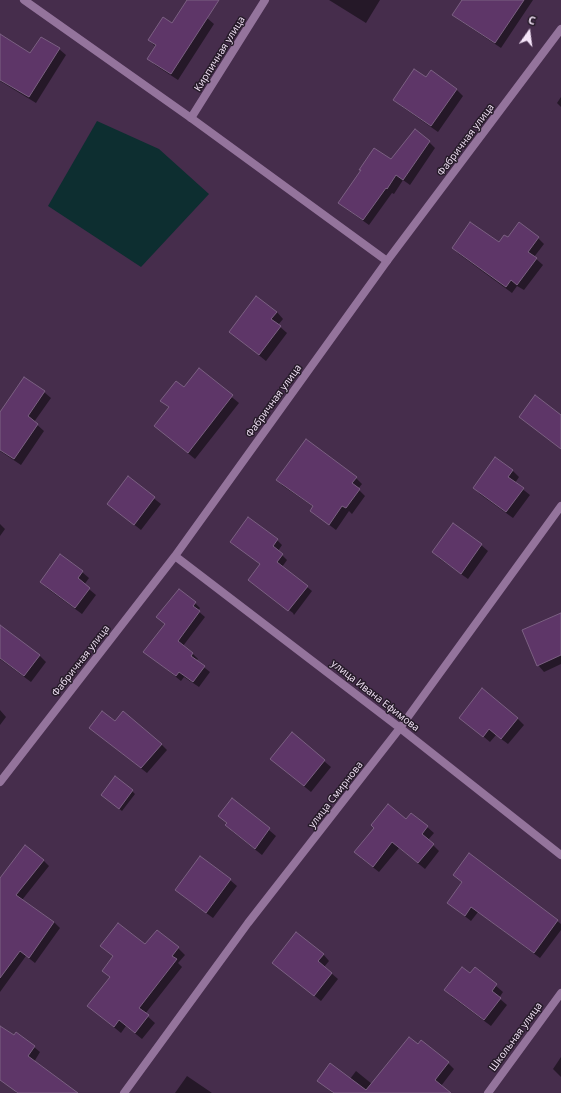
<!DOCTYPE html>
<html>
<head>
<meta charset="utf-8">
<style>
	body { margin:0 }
	#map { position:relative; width:561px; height:1093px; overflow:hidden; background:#462d4c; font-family:"Open Sans",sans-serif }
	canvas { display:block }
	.north { position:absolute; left:509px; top:12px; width:40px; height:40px; -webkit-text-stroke:3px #261b29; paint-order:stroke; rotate:14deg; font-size:11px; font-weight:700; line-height:16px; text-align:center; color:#f5e5f9 }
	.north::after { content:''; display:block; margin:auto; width:14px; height:18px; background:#f5e5f9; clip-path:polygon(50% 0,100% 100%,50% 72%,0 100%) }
</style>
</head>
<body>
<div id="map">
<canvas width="561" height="1093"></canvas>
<div class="north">С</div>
</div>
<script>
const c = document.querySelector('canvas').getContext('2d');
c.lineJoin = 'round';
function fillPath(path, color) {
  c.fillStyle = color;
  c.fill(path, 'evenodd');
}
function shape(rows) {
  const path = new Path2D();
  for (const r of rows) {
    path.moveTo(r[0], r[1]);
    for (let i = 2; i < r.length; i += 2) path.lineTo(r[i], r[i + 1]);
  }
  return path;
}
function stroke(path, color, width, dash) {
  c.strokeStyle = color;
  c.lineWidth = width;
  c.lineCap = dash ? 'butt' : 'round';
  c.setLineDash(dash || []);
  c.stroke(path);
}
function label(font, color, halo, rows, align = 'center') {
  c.font = font + ' "Open Sans",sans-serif';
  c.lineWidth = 3;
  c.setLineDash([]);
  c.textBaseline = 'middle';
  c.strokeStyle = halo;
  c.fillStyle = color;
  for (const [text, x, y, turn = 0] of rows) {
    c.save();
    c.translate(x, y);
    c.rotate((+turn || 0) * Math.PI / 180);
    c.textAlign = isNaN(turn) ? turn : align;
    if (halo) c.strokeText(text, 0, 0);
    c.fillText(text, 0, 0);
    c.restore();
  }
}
const water = shape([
	[97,121,159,149,209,194,141,267,48,206]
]);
const shadow = shape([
	[329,0,380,0,366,23],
	[463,0,533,0,501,48,459,20,453,15],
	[207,18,214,24,178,80,155,65,148,58,156,47,149,40,173,24],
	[0,36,31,55,59,49,66,55,36,103,0,81],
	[426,79,456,89,463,96,438,132,401,106,394,99],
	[561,97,561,107,557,103],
	[429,142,435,148,410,185,403,180,394,194,392,193,369,225,345,208,339,202,391,161],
	[538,238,544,244,534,257,543,265,524,290,517,286,512,293,459,254,453,248,499,244,509,239],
	[277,312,283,319,278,325,287,333,266,361,230,332],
	[199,370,239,403,195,459,155,426,169,408,162,400,184,389],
	[24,378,44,392,51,398,34,422,44,431,21,465,0,451,0,414],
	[512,470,519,477,515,483,530,495,513,518,481,495,474,488],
	[128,478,161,504,141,530,108,504],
	[356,478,362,484,358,489,365,496,352,514,349,511,336,530,311,511,314,507,283,486,277,480],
	[0,524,5,529,0,536],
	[277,540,282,545,278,551,287,560,282,567,312,591,294,615,293,613,253,583,261,565,232,542],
	[481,545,488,551,468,579,440,559,433,552],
	[82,572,89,578,84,585,96,595,82,614,48,589,41,582],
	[195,603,200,608,198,611,205,617,183,646,192,653,198,659,196,661,210,672,199,687,184,677,181,681,145,652,166,625,158,617],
	[561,614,561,664,544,672,538,665],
	[0,633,39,655,46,662,31,682,0,659],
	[0,710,6,717,0,725],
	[460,717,517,718,524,725,508,744,496,735,490,742],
	[115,723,161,744,167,750,147,773,96,733],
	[292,734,331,767,311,792,271,759],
	[132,791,135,794,122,811,102,795],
	[232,799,276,836,262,855,233,832,226,825,228,824,220,816],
	[412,814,434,833,428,840,439,851,425,869,399,848,379,872,361,858,406,821],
	[469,855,561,924,561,930,540,958,478,912,471,921,448,903,463,883,454,875],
	[43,860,49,866,22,900,54,922,60,928,35,963,26,956,0,992,0,880],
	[230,880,237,886,213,918,183,896,176,889],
	[101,946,145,946,178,948,185,955,178,963,182,967,145,1014,155,1023,142,1039,126,1026,121,1033,88,1006,111,978,103,971,114,957],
	[323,954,329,961,324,967,338,979,321,1001,274,963],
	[475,968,503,992,499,998,507,1005,491,1026,452,997,446,990,470,975],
	[0,1027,34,1047,40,1052,34,1062,75,1093,17,1093,10,1086,0,1052],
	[418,1045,448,1063,454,1069,441,1086,448,1093,333,1093,319,1081,350,1079,356,1071,372,1084],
	[561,1057,561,1077,553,1069],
	[187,1076,212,1093,175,1093]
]);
const building = shape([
	[187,0,219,0,171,74,147,59,156,45,148,40,163,17,172,23,187,0],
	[462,0,524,0,495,43,452,15,462,0],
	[0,34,30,53,41,37,60,48,29,97,0,80,0,34],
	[414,69,426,77,431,70,457,89,431,126,393,100,414,69],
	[415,129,430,141,403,180,396,175,387,189,386,188,363,220,338,203,361,170,359,170,374,148,391,159,415,129],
	[470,222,499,242,504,235,508,237,519,222,539,237,528,252,537,258,517,285,511,280,506,287,452,248,470,222],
	[256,296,277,312,271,319,281,326,259,355,229,332,256,296],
	[199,368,233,395,188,453,154,426,169,407,160,401,176,381,184,387,199,368],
	[24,377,45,391,28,416,38,424,14,459,0,450,0,412,24,377],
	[535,395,561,415,561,449,519,417,535,395],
	[306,439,357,477,352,483,360,489,346,508,342,506,329,525,310,511,313,506,276,480,306,439],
	[495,457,513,470,508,477,524,488,506,512,473,488,495,457],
	[128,476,155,497,134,525,107,504,128,476],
	[248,517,278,539,273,546,283,554,277,562,308,586,288,611,248,580,260,564,230,542,248,517],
	[453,523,482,544,461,574,432,552,453,523],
	[60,554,83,571,78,578,90,588,75,608,40,582,60,554],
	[179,589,196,602,193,606,200,611,178,641,193,653,191,656,205,666,193,682,179,672,176,676,143,652,165,624,156,617,179,589],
	[561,613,561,655,537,666,522,630,561,613],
	[0,625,40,655,24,676,0,658,0,625],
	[482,688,518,718,501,739,489,729,483,737,459,718,482,688],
	[102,711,115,721,123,711,162,744,141,768,89,728,102,711],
	[292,732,325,760,304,786,270,759,292,732],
	[115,776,133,790,119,809,101,795,115,776],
	[232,798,270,828,255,849,225,825,227,823,218,816,232,798],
	[388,804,406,819,411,813,428,826,422,834,434,844,418,863,392,842,373,867,354,852,374,828,371,825,388,804],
	[25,845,44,860,16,895,54,922,29,958,20,951,0,978,0,878,25,845],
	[469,853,558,920,534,953,471,907,465,916,447,903,462,882,453,875,469,853],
	[200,856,231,879,206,913,175,890,200,856],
	[118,923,145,944,157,930,179,947,172,956,177,959,139,1008,149,1015,135,1033,119,1020,114,1027,87,1006,110,977,102,971,113,956,100,946,118,923],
	[296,932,324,954,318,961,332,973,314,996,272,963,296,932],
	[462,967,470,973,475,967,497,984,492,991,501,998,484,1020,444,990,462,967],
	[0,1026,14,1035,16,1032,35,1046,28,1056,78,1093,18,1093,0,1080,0,1026],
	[409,1037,418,1044,421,1040,449,1062,435,1080,451,1093,334,1093,317,1081,330,1063,366,1090,409,1037]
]);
const service = shape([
	[24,0,191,118,387,261]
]);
const minor = shape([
	[191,118,265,0],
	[175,556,400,728,561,855],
	[0,782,175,556,387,261,561,29],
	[124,1093,248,923,400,728,561,506],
	[488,1093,561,993]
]);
const streetNames = [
	["Кирпичная улица",220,54,-58],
	["Фабричная улица",466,140,-53],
	["Фабричная улица",274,401,-54],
	["Фабричная улица",81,661,-52],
	["улица Ивана Ефимова",375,696,38],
	["улица Смирнова",336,795,-52],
	["Школьная улица",516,1037,-54]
];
fillPath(water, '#0d2e30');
fillPath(shadow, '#0007');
fillPath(building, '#5e3668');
stroke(building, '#7b6082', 1);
stroke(service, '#94749c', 8);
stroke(minor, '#94749c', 8);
label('10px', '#f5e5f9', '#261b29', streetNames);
</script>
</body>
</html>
